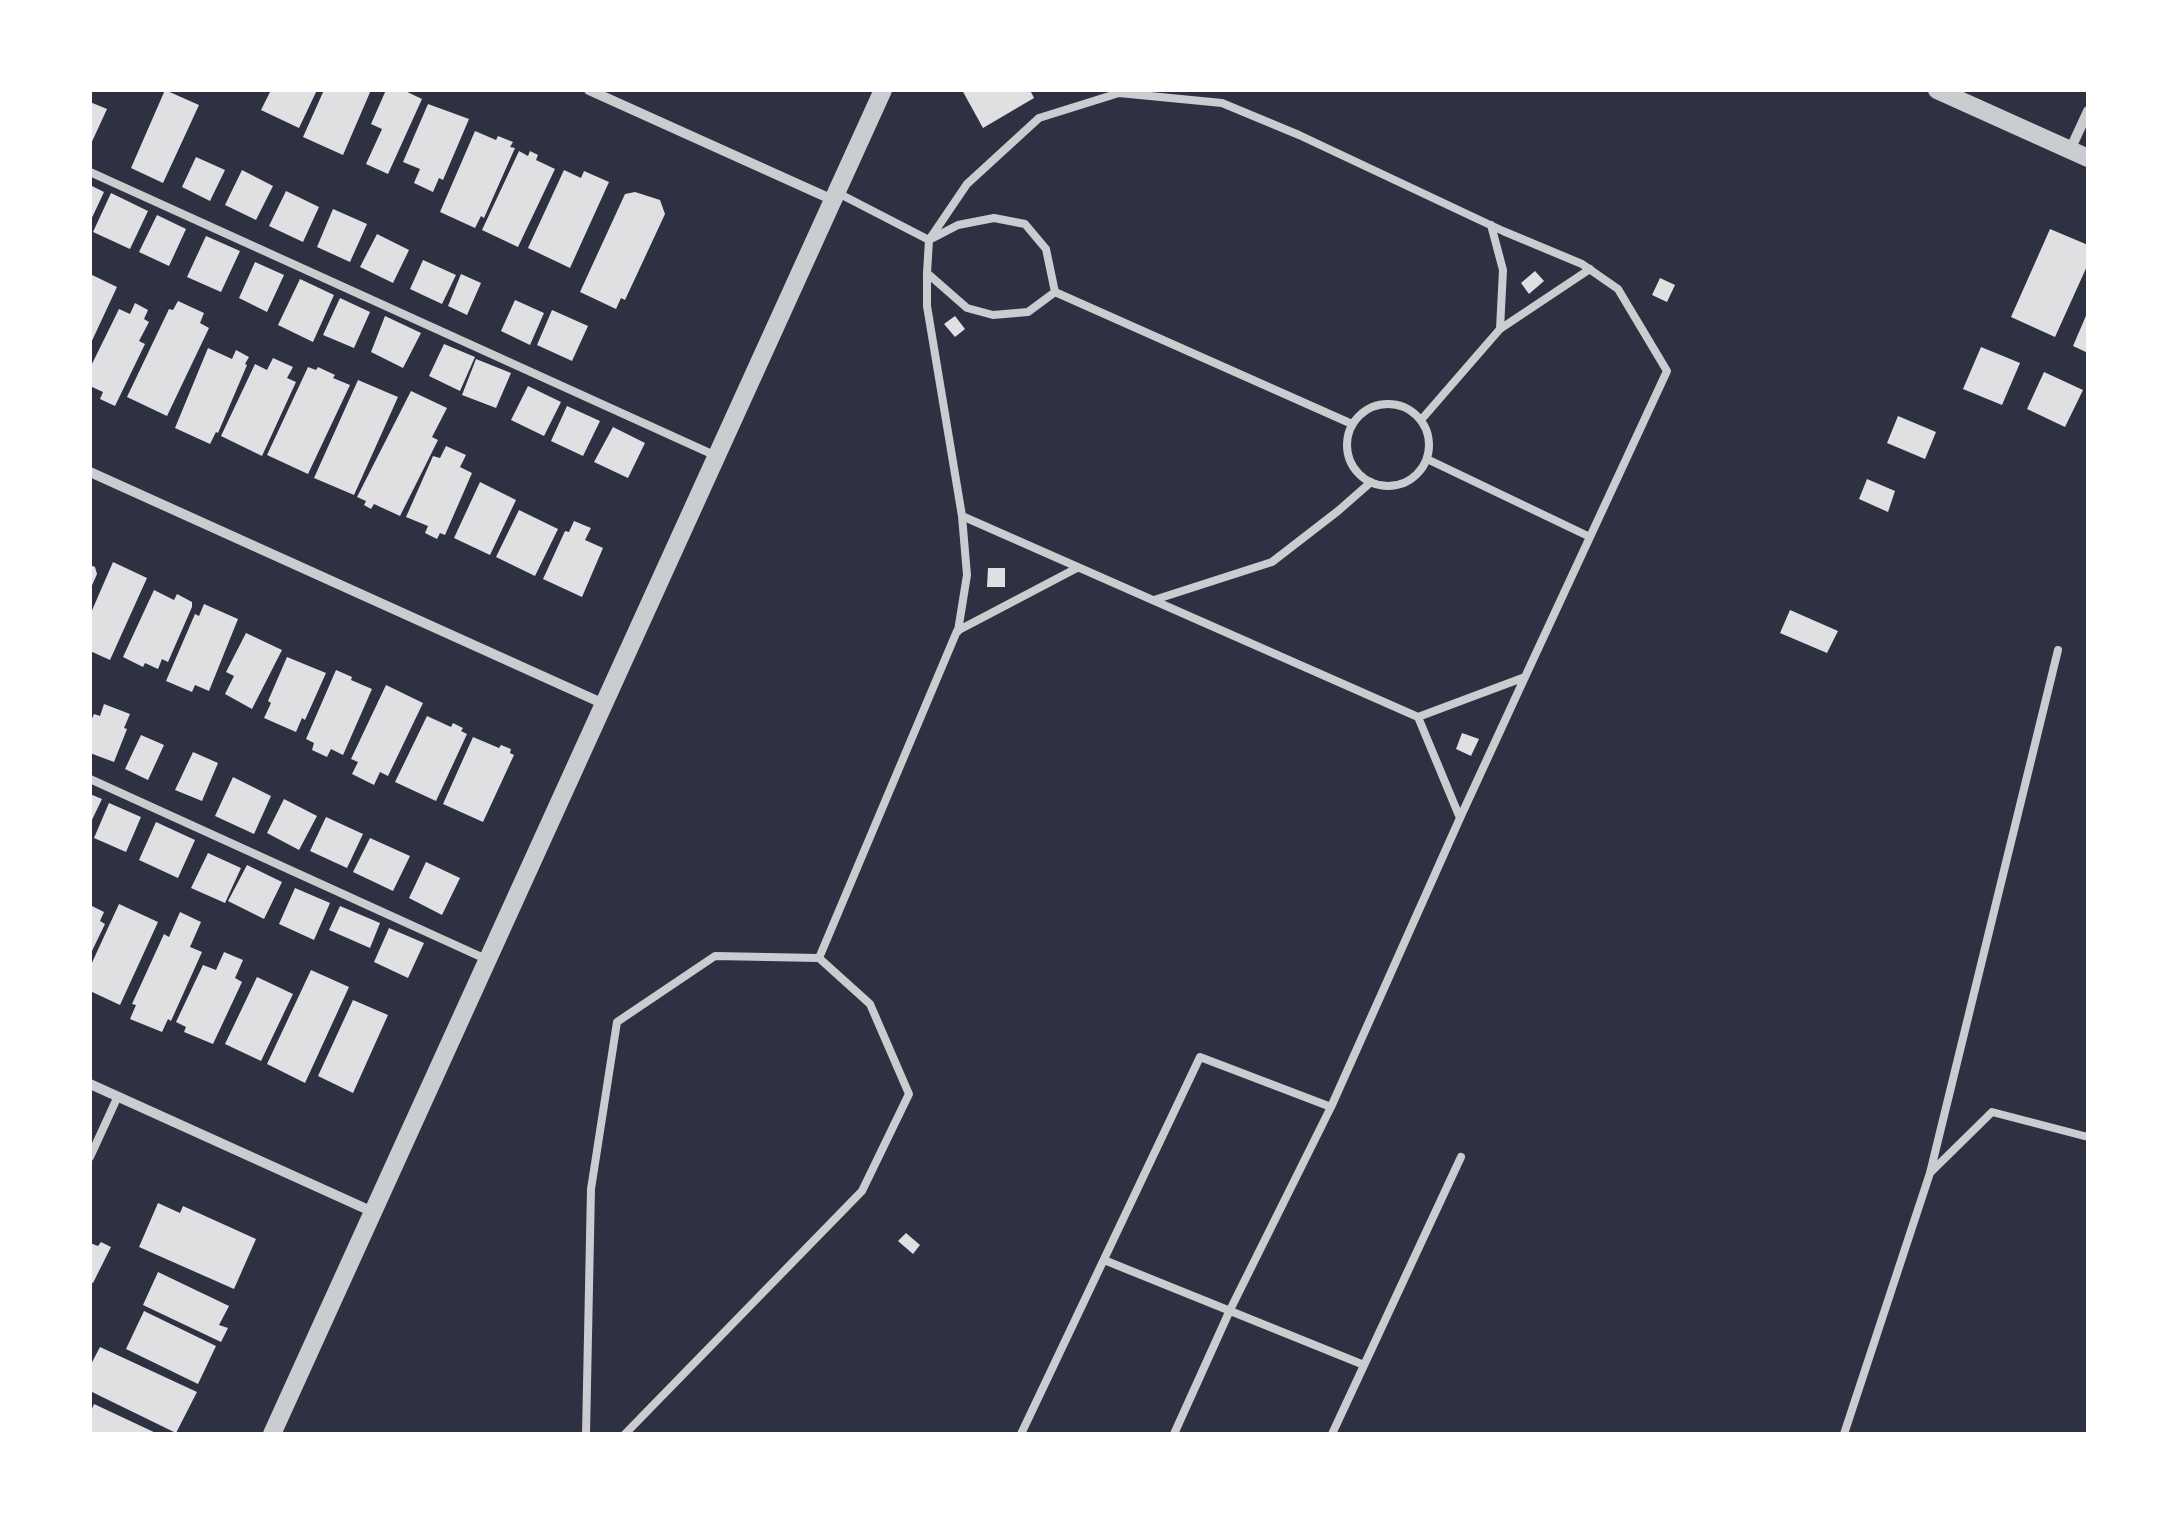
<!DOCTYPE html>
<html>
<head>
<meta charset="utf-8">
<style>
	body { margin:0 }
	#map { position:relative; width:2178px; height:1524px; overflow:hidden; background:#2d3142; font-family:Cabin,sans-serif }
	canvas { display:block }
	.frame { position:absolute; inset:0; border:92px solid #fff; pointer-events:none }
</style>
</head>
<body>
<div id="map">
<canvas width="2178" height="1524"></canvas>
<div class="frame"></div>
</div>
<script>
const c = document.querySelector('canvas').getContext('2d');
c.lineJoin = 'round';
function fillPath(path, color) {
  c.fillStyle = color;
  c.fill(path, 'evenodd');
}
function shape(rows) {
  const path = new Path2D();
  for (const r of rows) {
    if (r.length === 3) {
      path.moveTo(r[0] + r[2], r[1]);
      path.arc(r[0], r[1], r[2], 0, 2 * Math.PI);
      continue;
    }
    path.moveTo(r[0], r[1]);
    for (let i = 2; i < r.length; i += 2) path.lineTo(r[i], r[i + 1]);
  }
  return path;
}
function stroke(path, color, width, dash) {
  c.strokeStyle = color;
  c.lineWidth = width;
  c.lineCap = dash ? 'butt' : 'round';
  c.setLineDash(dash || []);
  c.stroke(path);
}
const building = shape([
	[165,90,199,105,163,183,131,168],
	[271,90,317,90,299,128,261,110],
	[324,90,371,90,343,155,303,137],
	[386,90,403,90,422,99,388,174,366,164,382,129,371,124],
	[962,90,1030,90,1034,98,983,128],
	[90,102,107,109,90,146],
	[428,104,469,119,443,180,439,178,433,192,414,183,420,169,403,162],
	[475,131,496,140,498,136,513,142,510,147,515,148,484,218,481,216,475,228,440,212],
	[519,151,528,156,530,151,538,155,536,160,555,169,518,247,482,230],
	[196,157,225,170,210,201,182,187],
	[242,170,273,186,256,220,225,205],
	[564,170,581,178,584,171,609,182,570,268,528,248],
	[90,185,104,192,90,222],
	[286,191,319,207,303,242,269,226],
	[635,192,660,200,665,214,625,300,621,298,616,309,580,292,625,194],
	[111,193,148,211,130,249,93,232],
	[333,209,367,224,350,262,317,247],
	[157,215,186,229,169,266,139,252],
	[2050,229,2088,245,2088,264,2055,337,2011,317],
	[377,234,409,250,393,283,360,267],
	[206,236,240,251,221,292,187,277],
	[423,260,456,275,442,304,410,289],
	[255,262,284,275,267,312,239,298],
	[1535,271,1544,281,1529,294,1521,283],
	[90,274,117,287,90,345],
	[461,274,481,283,467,315,448,306],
	[1660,278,1675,285,1667,302,1652,295],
	[300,279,334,295,313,342,278,325],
	[340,298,370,312,354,348,323,335],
	[515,300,544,313,530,345,501,331],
	[178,301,204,313,200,323,209,328,167,416,127,397,169,309,173,310],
	[135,303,148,310,144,319,149,322,139,341,145,344,115,406,100,399,103,392,90,386,90,368,119,309,130,314],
	[552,310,588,326,572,361,537,345],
	[2088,311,2088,353,2073,346],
	[385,316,421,333,403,368,371,352],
	[955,316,965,329,955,337,944,324],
	[444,344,475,357,460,391,429,376],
	[1981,347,2020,363,2002,405,1963,389],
	[208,348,232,359,236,350,249,357,245,364,247,365,218,433,216,432,210,444,175,428],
	[273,358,293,367,287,378,296,382,262,456,221,436,255,364,267,370],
	[476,359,511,373,496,408,462,395],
	[308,367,316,370,318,367,335,375,333,378,350,385,308,474,267,455],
	[2044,372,2083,390,2065,427,2027,409],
	[358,380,398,397,354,495,314,478],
	[528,386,561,402,544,436,511,420],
	[411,391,447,408,432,437,438,440,400,516,374,504,371,509,364,505,366,501,357,497],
	[567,406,600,421,583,456,551,441],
	[1898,416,1936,432,1925,459,1887,443],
	[613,427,645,443,628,478,594,462],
	[446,446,466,455,460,467,472,473,445,535,440,533,437,539,425,533,428,526,406,517,433,456,440,458],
	[1867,479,1895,491,1888,512,1859,499],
	[480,482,516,500,490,555,454,538],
	[519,510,558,529,535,576,496,557],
	[574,521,591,528,585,540,603,548,582,597,543,579,565,531,569,532],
	[113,562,147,578,110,660,90,651,90,615],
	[90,565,95,567,97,574,90,590],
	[988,568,1005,568,1005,587,987,587],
	[154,590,174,600,177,594,192,602,192,607,168,662,162,659,158,669,145,663,143,667,123,657],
	[204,604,238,619,209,691,195,685,192,692,166,681,195,614,199,616],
	[1790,610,1838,631,1827,653,1780,633],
	[246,633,282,650,252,709,225,694,234,676,226,672],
	[287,657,326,673,305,720,302,718,296,732,264,718,271,703,268,701],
	[336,670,352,677,351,680,372,689,343,755,331,749,327,757,312,750,314,743,306,739],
	[386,685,423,703,388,776,380,772,374,785,352,774,358,762,351,759],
	[104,704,130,714,124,728,127,729,114,762,90,753,90,723,94,714,100,716],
	[427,716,451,727,453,723,463,728,461,731,467,734,436,801,395,782],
	[1462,733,1479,739,1471,756,1456,749],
	[141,735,164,745,148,780,125,769],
	[473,737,499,748,501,745,511,749,510,753,514,755,483,822,443,804],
	[193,752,218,763,202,801,175,790],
	[233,777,271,796,254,834,215,816],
	[90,794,102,799,90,824],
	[284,799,317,816,299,850,267,833],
	[109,803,141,817,126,852,94,838],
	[326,817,363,834,347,868,310,851],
	[156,822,195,840,178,878,139,860],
	[370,838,410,856,393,891,353,872],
	[208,853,241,868,225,903,191,888],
	[426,862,460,878,442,915,409,898],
	[247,865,282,882,264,919,228,901],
	[295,888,330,903,314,940,279,924],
	[119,904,158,922,120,1005,90,991,90,967],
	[90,905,104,912,100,921,105,924,90,955],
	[340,906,380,923,370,948,329,930],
	[180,912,201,922,190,947,202,952,171,1021,168,1019,162,1032,130,1019,136,1005,132,1004,164,934,169,937],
	[389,928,424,943,408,978,374,962],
	[224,952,243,960,235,978,242,982,213,1044,184,1032,186,1027,176,1022,203,965,216,970],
	[311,970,349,987,305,1083,267,1064],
	[257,977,293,994,261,1061,225,1044],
	[353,1000,388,1015,353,1093,318,1076],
	[158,1203,180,1213,183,1206,256,1239,234,1289,139,1247],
	[906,1233,920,1245,913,1254,898,1241],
	[101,1242,111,1247,93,1283,90,1282,90,1243,98,1246],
	[158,1272,229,1306,219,1325,228,1328,221,1342,143,1305],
	[144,1311,216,1346,198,1384,126,1349],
	[100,1347,197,1392,176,1433,90,1391,90,1366],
	[94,1404,158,1434,90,1434,90,1413]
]);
const service = shape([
	[90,172,714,455],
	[836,192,929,240],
	[1491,225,1503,270,1500,329],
	[927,273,967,308,993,315,1028,312,1055,292,1046,249,1025,224,994,218,958,225,933,238],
	[1055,292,1352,424],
	[1388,445,41],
	[1421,420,1500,329,1590,269],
	[1427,459,1590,537],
	[1154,600,1272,562,1338,511,1371,482],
	[958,631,967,575,962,516],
	[1418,717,1460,818],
	[90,779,488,960],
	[819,958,957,631,1077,568],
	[90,1157,118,1096],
	[1930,1173,2058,650],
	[1104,1260,1364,1365],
	[586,1434,591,1189,617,1022,715,956,819,958,870,1004,909,1094,862,1191,625,1434],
	[1021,1434,1200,1057,1331,1107],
	[1174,1434,1230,1310,1331,1107,1460,818,1525,677,1667,371,1618,289,1582,264,1503,231,1299,135,1222,103,1119,93,1039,118,967,184,929,240,927,273,927,306,962,516,1418,717,1525,677],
	[1332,1434,1461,1157],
	[1844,1434,1930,1173,1992,1112,2088,1137]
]);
const minor = shape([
	[589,90,833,200],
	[2070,150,2088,111],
	[90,472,604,704],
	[90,1084,373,1212]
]);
const tertiary = shape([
	[1937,90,2088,158],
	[272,1434,883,90]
]);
fillPath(building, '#e0e0e3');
stroke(service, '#caccd0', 8);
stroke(minor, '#caccd0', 10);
stroke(tertiary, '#caccd0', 18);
</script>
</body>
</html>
